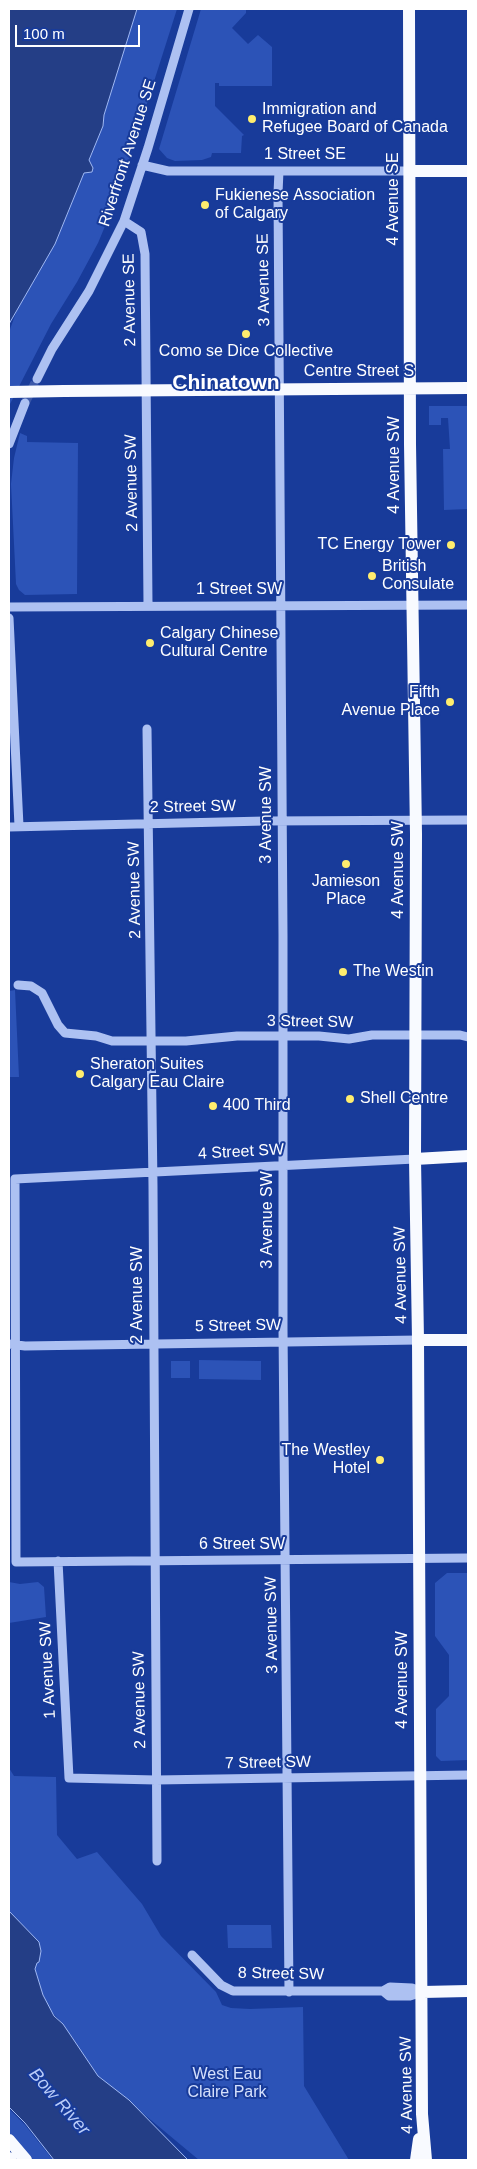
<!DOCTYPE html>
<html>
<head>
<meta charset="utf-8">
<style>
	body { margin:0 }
	#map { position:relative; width:477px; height:2169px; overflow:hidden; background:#183b9a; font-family:Arial,sans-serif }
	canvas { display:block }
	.frame { position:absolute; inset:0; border:10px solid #fff; pointer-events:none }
	.scale { position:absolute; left:15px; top:25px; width:125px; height:22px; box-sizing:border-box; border:2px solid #fff; border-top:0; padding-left:6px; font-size:15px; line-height:18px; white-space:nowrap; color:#fff; -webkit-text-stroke:4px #183b9a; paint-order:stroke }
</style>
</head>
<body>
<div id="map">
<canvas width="477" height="2169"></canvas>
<div class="frame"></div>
<div class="scale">100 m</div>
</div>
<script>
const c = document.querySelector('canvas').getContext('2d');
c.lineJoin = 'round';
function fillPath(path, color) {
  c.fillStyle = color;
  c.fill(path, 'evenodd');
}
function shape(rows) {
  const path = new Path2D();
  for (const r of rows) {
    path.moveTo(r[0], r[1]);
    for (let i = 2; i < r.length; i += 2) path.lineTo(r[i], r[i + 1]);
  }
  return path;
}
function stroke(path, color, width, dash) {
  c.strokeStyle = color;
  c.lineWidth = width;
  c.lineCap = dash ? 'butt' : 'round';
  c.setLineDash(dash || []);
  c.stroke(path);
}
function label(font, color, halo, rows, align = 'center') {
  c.font = font + ' Arial,sans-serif';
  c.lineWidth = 4;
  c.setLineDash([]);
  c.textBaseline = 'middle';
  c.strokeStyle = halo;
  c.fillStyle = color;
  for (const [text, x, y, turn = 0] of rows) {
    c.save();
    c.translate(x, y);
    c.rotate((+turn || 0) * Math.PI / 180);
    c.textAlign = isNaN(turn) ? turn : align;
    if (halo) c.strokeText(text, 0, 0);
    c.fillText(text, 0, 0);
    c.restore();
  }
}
const green = shape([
	[137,9,177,9,118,195,98,243,77,282,51,324,9,406,9,332,17,310,55,244,84,173,92,172,89,160,103,126,104,115],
	[201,9,246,9,246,13,232,28,248,44,258,35,272,47,272,86,219,86,219,83,215,83,215,106,244,135,242,136,241,153,212,153,211,157,202,160,175,161,167,158,159,149],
	[429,406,468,406,468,509,444,510,443,449,450,449,448,418,441,418,441,425,429,425],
	[20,433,27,436,27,442,78,443,77,594,25,595,19,590,16,584,11,484,14,458],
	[15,990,19,1077,9,1077,9,991],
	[199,1360,261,1361,261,1380,199,1379],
	[171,1361,190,1361,190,1378,171,1378],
	[447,1573,468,1573,468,1760,441,1761,436,1756,436,1709,449,1696,449,1655,435,1636,435,1583],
	[9,1582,20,1584,38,1582,44,1587,46,1617,9,1623],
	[9,1768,14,1776,56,1777,57,1835,77,1859,97,1852,142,1904,161,1936,216,1992,222,2005,231,2008,250,2009,303,2007,304,2086,349,2160,199,2160,98,2076,63,2024,51,2011,43,1995,35,1969,37,1962,39,1962,41,1951,39,1942,9,1911],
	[227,1925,271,1925,272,1948,228,1948],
	[9,2109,25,2125,53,2160,32,2160,9,2133]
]);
const water = shape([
	[9,9,137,9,104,115,103,126,89,160,93,168,92,172,84,173,55,244,9,324,9,9],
	[9,1911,39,1942,41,1951,39,1962,37,1963,35,1969,43,1995,54,2016,63,2024,98,2076,129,2100,188,2160,54,2160,25,2123,9,2107,9,1911]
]);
const minorTunnel = shape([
	[25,403,37,379]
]);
const minor = shape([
	[142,165,168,171,410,171],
	[279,171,278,193,283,936,283,1329,289,1992],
	[124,221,141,232,145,254,148,605],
	[37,379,52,349,89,291,124,221,148,148,189,9],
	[9,444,25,403],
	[9,607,468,605],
	[9,618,19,826],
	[147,729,153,1186,157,1861],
	[9,827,265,821,468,820],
	[18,985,31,986,42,993,58,1025,65,1033,96,1036,112,1041,186,1041,237,1036,319,1036,349,1039,372,1035,460,1035,468,1037],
	[415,1159,15,1179,16,1562,468,1558],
	[9,1344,25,1346,418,1340],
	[58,1561,69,1778,156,1780,468,1775],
	[192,1955,221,1985,233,1991,383,1991,390,1987,412,1988,423,1992],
	[383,1991,389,1996,410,1996,423,1992]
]);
const major = shape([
	[409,9,410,444,416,834,415,1159,418,1340,422,2114,426,2160],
	[410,171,468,171],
	[64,391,468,388],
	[415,1159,468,1156],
	[418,1340,468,1340],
	[423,1992,468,1991],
	[9,2140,26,2160],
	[9,2158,11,2160],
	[416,2160,419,2139]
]);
const majorBridge = shape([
	[9,392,64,391]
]);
const markers = [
	[252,119,5,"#ffed6e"],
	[205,205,5,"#ffed6e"],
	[246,334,5,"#ffed6e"],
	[451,545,5,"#ffed6e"],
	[372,576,5,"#ffed6e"],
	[150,643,5,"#ffed6e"],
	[450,702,5,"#ffed6e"],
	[346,864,5,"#ffed6e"],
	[343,972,5,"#ffed6e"],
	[80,1074,5,"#ffed6e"],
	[350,1099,5,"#ffed6e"],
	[213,1106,5,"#ffed6e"],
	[380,1460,5,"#ffed6e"]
];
const poiNames = [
	["Immigration and",262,110],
	["Refugee Board of Canada",262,128],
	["Fukienese Association",215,196],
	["of Calgary",215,214],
	["Como se Dice Collective",246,352,"center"],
	["TC Energy Tower",441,545,"right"],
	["British",382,567],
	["Consulate",382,585],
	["Calgary Chinese",160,634],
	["Cultural Centre",160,652],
	["Fifth",440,693,"right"],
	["Avenue Place",440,711,"right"],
	["Jamieson",346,882,"center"],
	["Place",346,900,"center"],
	["The Westin",353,972],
	["Sheraton Suites",90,1065],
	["Calgary Eau Claire",90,1083],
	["Shell Centre",360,1099],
	["400 Third",223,1106],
	["The Westley",370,1451,"right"],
	["Hotel",370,1469,"right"]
];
const streetNames = [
	["Riverfront Avenue SE",128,153,-72],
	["1 Street SE",305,155],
	["4 Avenue SE",394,199,-90],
	["3 Avenue SE",264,280,-91],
	["2 Avenue SE",130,300,-91],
	["Centre Street S",359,372],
	["4 Avenue SW",395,465,-90],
	["2 Avenue SW",132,483,-91],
	["1 Street SW",239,590],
	["2 Street SW",193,807,-1],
	["3 Avenue SW",267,815,-90],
	["4 Avenue SW",399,870,-90],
	["2 Avenue SW",135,890,-91],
	["3 Street SW",310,1022,1],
	["4 Street SW",241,1152,-3],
	["3 Avenue SW",268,1220,-90],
	["4 Avenue SW",401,1275,-91],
	["2 Avenue SW",138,1295,-90],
	["5 Street SW",238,1326,-1],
	["6 Street SW",242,1545],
	["3 Avenue SW",272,1625,-91],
	["1 Avenue SW",48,1670,-93],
	["4 Avenue SW",403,1680,-90],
	["2 Avenue SW",140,1700,-91],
	["7 Street SW",268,1763,-1],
	["8 Street SW",281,1974,1],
	["4 Avenue SW",407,2085,-91]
];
const parkNames = [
	["West Eau",227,2075],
	["Claire Park",227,2093]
];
const waterNames = [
	["Bow River",59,2102,49]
];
const districtNames = [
	["Chinatown",226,383]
];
fillPath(green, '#2c53b7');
fillPath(water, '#243e86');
stroke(water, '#a0b9f4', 1);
stroke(minorTunnel, '#3b58a9', 9, [9, 4.5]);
stroke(minor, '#adc1f2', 9);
stroke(major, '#f8faff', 12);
stroke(majorBridge, '#f8faff', 12);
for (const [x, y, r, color] of markers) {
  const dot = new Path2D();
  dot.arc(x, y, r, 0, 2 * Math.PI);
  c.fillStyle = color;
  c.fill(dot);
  stroke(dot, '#183b9a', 2);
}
label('16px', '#fff', '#183b9a', poiNames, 'left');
label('16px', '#fff', '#183b9a', streetNames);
label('16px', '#d5e0fc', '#183b9a', parkNames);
label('italic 18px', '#baccf8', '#183b9a', waterNames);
label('bold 21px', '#fff', '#183b9a', districtNames);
</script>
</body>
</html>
